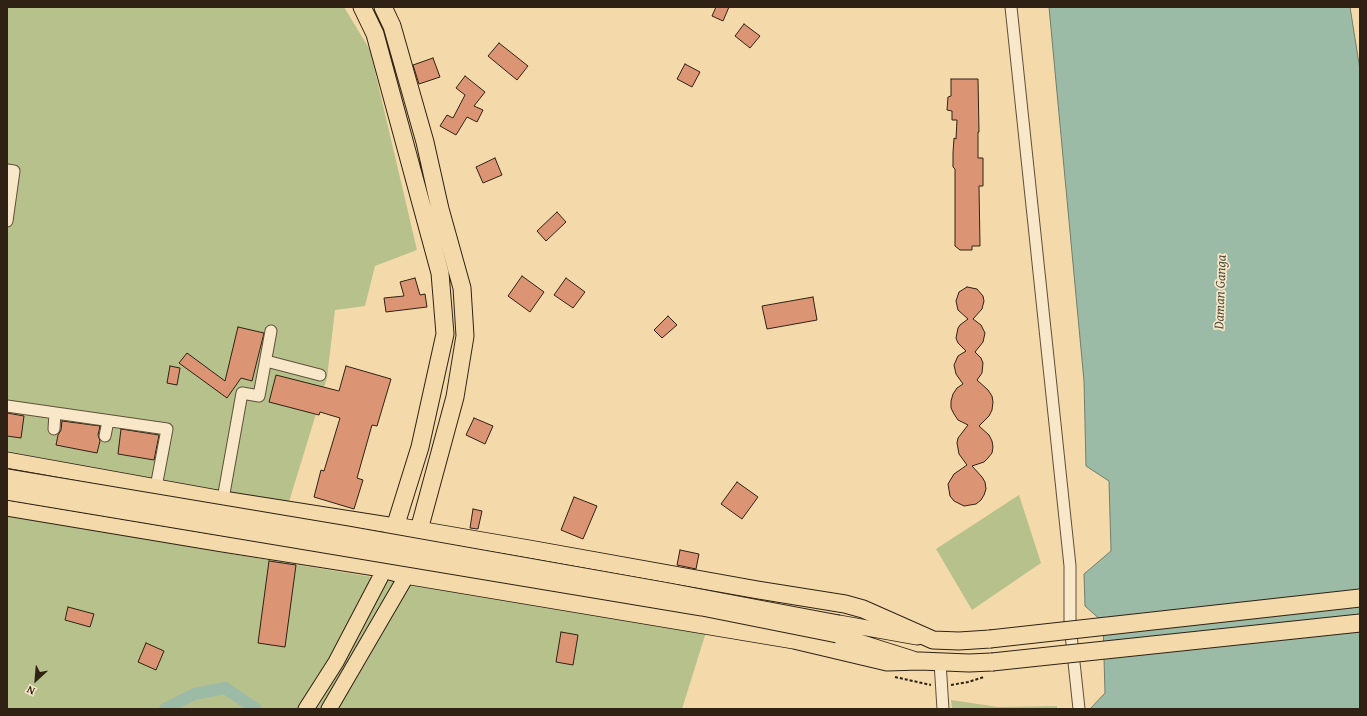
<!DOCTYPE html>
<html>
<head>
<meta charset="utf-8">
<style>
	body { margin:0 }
	#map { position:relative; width:1367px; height:716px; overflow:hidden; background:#f4daaa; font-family:"Gentium Book Plus",serif }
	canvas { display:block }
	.frame { position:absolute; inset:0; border:8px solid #2f2214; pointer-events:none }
	.north { position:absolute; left:16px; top:660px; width:40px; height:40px; -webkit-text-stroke:3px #f8e7c8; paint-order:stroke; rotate:206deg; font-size:11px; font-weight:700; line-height:16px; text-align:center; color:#2f2214 }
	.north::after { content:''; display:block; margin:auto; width:14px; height:18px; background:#2f2214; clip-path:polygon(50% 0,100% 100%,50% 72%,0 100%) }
</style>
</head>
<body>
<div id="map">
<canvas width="1367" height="716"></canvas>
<div class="frame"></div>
<div class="north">N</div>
</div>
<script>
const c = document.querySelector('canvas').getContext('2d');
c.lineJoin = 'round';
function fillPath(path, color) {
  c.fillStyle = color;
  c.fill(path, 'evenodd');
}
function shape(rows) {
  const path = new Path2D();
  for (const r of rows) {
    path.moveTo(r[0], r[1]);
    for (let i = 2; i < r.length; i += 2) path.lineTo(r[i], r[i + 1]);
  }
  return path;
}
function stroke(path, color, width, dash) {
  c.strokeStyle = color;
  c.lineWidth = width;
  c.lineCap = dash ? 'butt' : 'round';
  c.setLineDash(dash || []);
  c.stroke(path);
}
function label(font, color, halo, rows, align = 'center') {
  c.font = font + ' "Gentium Book Plus",serif';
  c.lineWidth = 3.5;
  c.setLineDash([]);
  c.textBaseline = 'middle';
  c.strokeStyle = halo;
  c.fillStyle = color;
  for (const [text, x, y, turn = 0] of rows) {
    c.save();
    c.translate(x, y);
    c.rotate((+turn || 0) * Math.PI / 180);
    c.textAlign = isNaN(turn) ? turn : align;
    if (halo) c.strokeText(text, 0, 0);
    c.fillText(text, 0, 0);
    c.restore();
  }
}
const green = shape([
	[7,7,344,7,370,50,417,250,375,266,365,306,335,310,327,378,288,505,7,454],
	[1019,495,1041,563,972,610,936,549],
	[7,515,226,553,706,632,682,709,7,709],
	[951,700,998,707,1057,706,1057,709,952,709]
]);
const water = shape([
	[1049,7,1350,7,1360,70,1360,709,1090,709,1105,693,1103,622,1085,606,1084,574,1111,551,1109,481,1086,466,1084,381,1049,7]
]);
const canal = shape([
	[165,709,194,694,225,688,256,709]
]);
const building = shape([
	[716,7,729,7,723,21,712,16,716,7],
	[744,24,760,36,750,48,735,36,744,24],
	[499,43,528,66,517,80,488,56,499,43],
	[433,58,440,77,419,84,413,65,433,58],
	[685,64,700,72,692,87,677,79,685,64],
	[465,76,485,92,474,106,483,110,477,122,467,117,456,135,440,126,447,115,453,118,465,95,456,88,465,76],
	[951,79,978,79,979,132,978,132,978,158,983,158,983,186,979,186,980,246,972,246,972,250,960,250,955,246,955,169,953,167,953,153,954,138,956,139,957,120,952,120,952,111,947,110,948,97,951,96,951,79],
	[495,158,502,175,483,183,476,167,495,158],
	[557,212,566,222,546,241,537,231,557,212],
	[522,276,544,292,530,312,508,296,522,276],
	[415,278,420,295,425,294,427,307,386,312,384,298,404,296,400,282,415,278],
	[566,278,585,292,573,308,554,295,566,278],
	[967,287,977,289,983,296,984,301,982,309,973,319,981,325,985,333,983,342,975,352,981,358,983,363,982,373,977,380,988,390,992,396,993,402,992,410,989,416,979,426,989,435,992,441,993,447,992,453,988,458,984,462,972,466,982,477,985,482,986,489,984,495,981,500,976,504,964,506,954,501,950,496,948,484,954,474,967,465,959,454,957,443,958,438,968,425,958,420,954,414,951,408,951,401,953,394,957,388,963,384,956,374,954,365,958,356,966,351,958,343,956,338,958,328,960,325,968,319,958,310,956,301,959,292,967,287],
	[813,297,817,320,767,329,762,306,813,297],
	[668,316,677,325,662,338,654,330,668,316],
	[238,327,264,333,252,381,241,378,227,398,179,363,187,353,225,381,238,327],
	[170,366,180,368,177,385,167,383,170,366],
	[346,366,391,379,377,426,372,425,357,478,363,480,354,509,314,497,321,470,324,471,340,418,320,412,319,415,269,402,276,375,339,391,346,366],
	[7,413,24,416,21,438,7,436,7,413],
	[474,418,493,426,485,444,466,435,474,418],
	[62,421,100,426,98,435,100,441,97,453,56,445,58,435,61,430,62,421],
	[121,429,159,435,154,460,118,454,121,429],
	[737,482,758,497,742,519,721,504,737,482],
	[574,497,597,506,583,539,561,530,574,497],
	[473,509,482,511,478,529,470,528,473,509],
	[680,550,699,554,696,569,677,565,680,550],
	[269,561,296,565,285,647,258,643,269,561],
	[68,607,94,614,90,627,65,620,68,607],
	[561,632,578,635,573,665,556,662,561,632],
	[146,643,164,651,156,670,138,662,146,643]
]);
const path = shape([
	[895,677,931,685],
	[951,685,968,682,984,677]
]);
const minor = shape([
	[1011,7,1070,566,1070,625,1079,709],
	[7,170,14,171,7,221],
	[266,361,320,375],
	[7,406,167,429,156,487],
	[54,429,55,413],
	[105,436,108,421],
	[223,499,242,393,259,396,271,331],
	[940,662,943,709]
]);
const major = shape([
	[7,460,223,499,395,526],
	[7,508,223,544,382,569,380,578,336,662,306,709],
	[839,623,917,637],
	[837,635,913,659],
	[329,709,403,582,405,575]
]);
const highway = shape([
	[362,7,375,34,440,273,445,334,420,447,382,569,405,575,794,640,887,662,920,661,969,663,992,662],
	[383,7,392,26,425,142,440,209,462,288,465,336,455,397,416,541],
	[395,526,529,549,758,590,845,604,863,609,933,640,959,641,990,639]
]);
const majorBridge = shape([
	[7,477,347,534,663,590,839,623],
	[7,492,702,608,837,635]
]);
const highwayBridge = shape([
	[990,639,1360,598],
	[992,662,1360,623]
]);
const waterNames = [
	["Daman Ganga",1221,292,-88]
];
fillPath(green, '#b6c18c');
fillPath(water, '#9cbba7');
stroke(water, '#707e6c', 1);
stroke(canal, '#9cbba7', 12);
fillPath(building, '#db9574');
stroke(building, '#2f2214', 1);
stroke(minor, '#60503a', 13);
stroke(major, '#2f2214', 17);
stroke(highway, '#2f2214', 19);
stroke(path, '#2f2214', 2, [3, 2]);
stroke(minor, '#f8e7c8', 11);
stroke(major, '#f4daaa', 15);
stroke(highway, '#f4daaa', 17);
stroke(majorBridge, '#2f2214', 17, []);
stroke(highwayBridge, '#2f2214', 19, []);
stroke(majorBridge, '#f4daaa', 15);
stroke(highwayBridge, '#f4daaa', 17);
label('italic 14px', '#505040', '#f8e7c8', waterNames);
</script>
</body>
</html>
